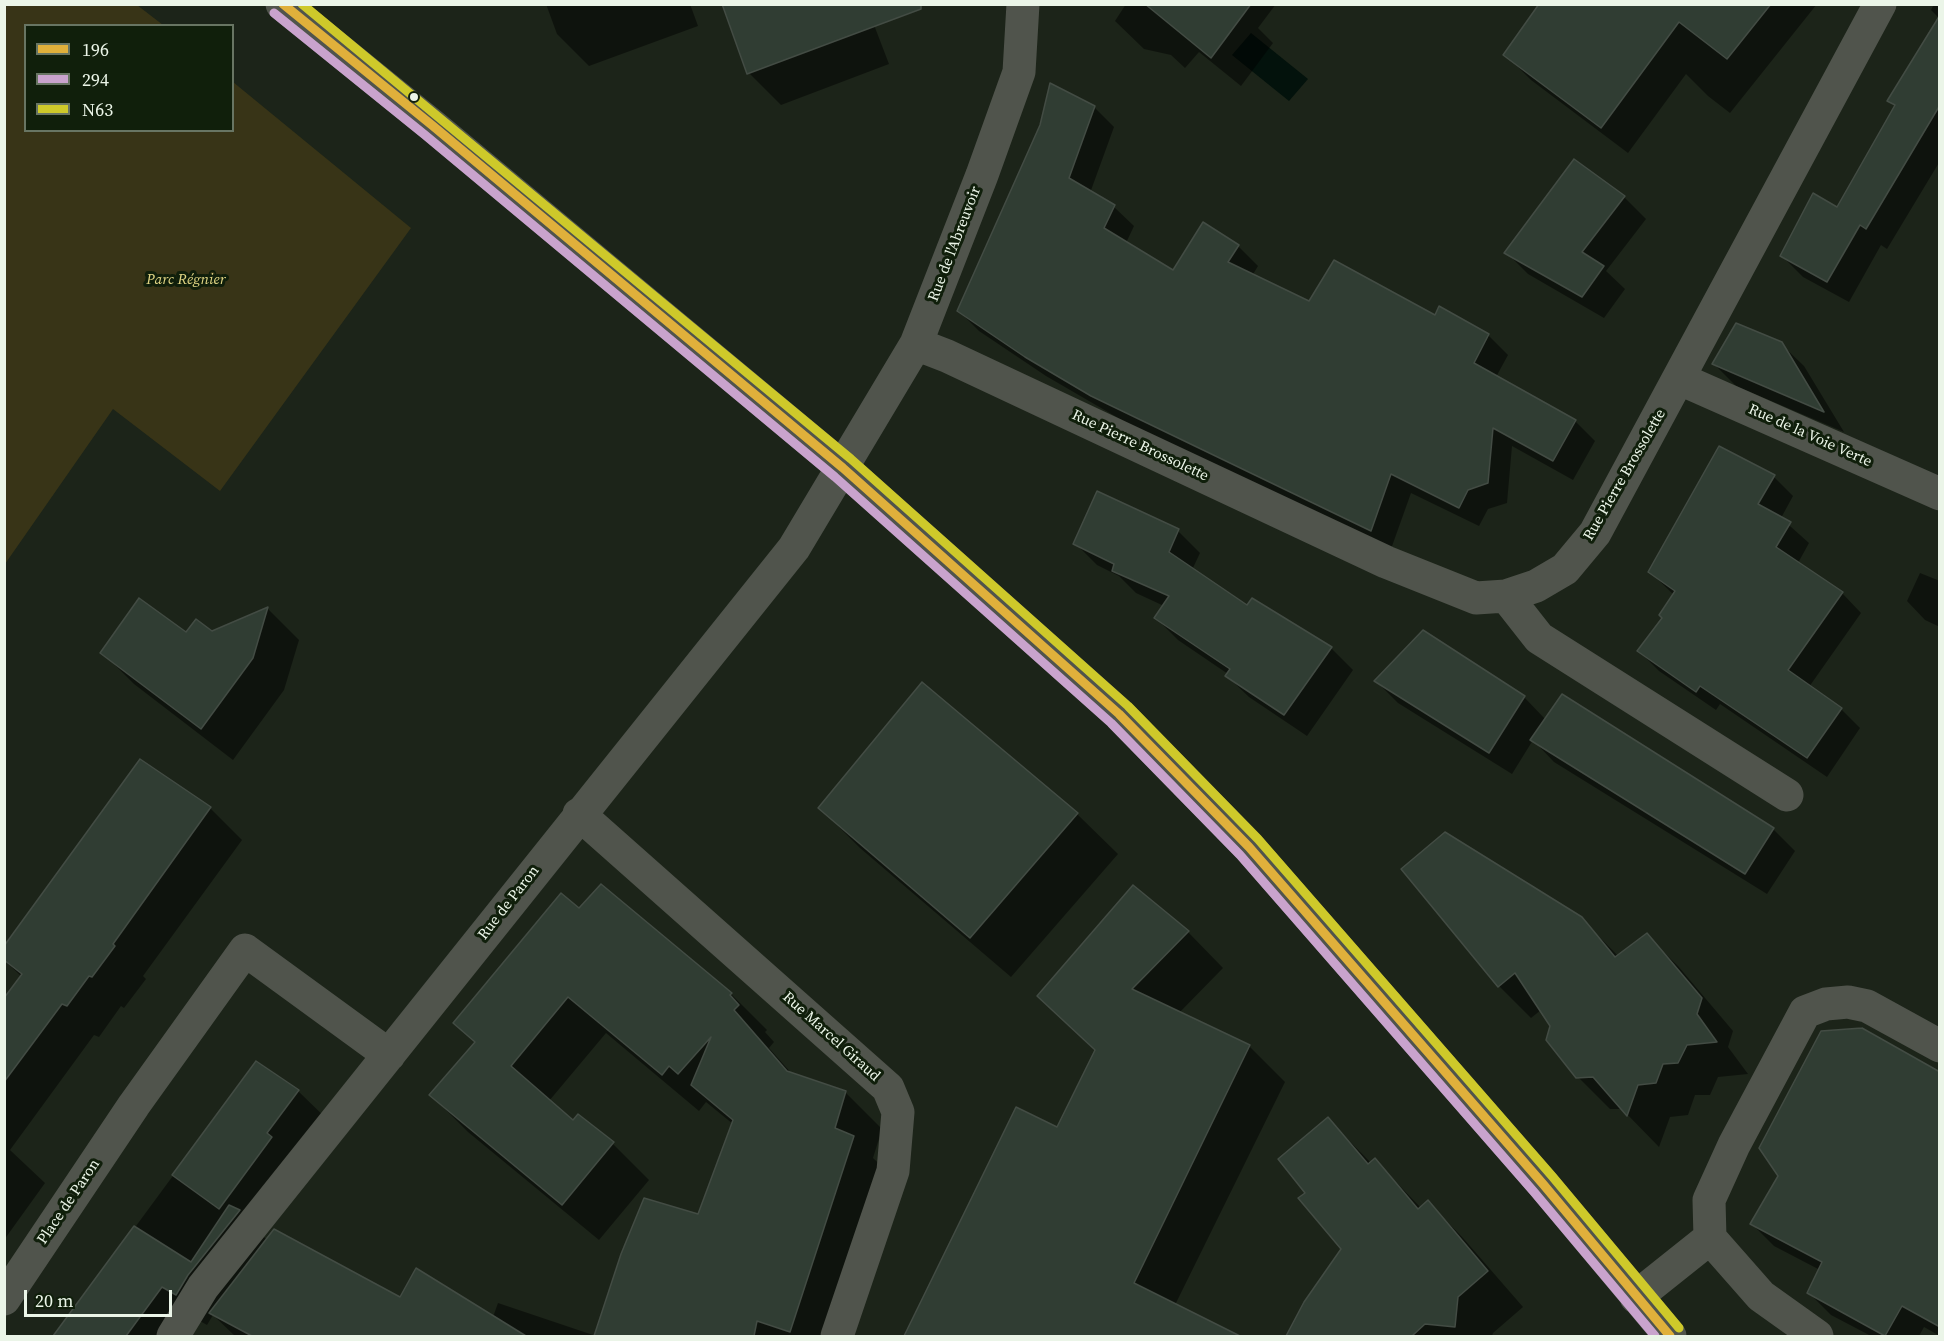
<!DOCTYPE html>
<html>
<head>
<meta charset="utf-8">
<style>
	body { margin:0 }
	#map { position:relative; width:1944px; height:1341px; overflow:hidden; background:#1c2419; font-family:"Source Serif 4",serif }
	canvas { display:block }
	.frame { position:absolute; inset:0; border:6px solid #ebf5e8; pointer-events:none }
	.legend { position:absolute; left:24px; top:24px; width:210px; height:108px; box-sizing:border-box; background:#101f0b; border:2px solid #687563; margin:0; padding:8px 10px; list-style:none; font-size:18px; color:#ebf5e8 }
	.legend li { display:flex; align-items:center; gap:12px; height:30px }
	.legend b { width:30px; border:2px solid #687563 }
	.scale { position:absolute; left:24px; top:1290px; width:148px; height:27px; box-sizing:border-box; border:3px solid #ebf5e8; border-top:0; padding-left:8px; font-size:18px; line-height:21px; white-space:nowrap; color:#ebf5e8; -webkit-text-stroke:4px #101f0b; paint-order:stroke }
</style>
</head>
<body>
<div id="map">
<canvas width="1944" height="1341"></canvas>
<div class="frame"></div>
<ul class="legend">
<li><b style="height:8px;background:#e0b03b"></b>196</li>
<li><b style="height:8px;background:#c9a3cd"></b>294</li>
<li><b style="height:8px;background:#cec92a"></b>N63</li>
</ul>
<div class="scale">20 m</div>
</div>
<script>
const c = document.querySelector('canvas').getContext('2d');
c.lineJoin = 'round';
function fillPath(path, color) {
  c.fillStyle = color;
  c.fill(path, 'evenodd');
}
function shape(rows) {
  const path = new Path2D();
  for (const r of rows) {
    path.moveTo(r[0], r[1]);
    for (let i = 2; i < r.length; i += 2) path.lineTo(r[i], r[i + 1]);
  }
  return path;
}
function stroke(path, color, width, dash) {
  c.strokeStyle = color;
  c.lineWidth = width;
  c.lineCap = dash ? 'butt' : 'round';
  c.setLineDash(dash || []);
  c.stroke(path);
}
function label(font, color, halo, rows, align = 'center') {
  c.font = font + ' "Source Serif 4",serif';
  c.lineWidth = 6;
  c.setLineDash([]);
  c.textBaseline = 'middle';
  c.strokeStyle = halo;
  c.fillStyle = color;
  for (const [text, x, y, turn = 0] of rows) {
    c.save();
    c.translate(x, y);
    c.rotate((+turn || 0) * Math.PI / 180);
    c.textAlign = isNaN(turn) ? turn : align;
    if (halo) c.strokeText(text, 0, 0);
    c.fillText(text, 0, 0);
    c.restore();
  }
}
const green = shape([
	[5,4,137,5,163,25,26,26,26,130,232,130,233,82,411,228,220,491,113,409,5,564]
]);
const water = shape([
	[1251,33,1308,79,1289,101,1232,55]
]);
const shadow = shape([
	[546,4,690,4,698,26,589,66,557,34],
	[866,4,889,64,781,105,749,73],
	[1126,4,1276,4,1258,28,1273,43,1241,86,1199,52,1185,68,1171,55,1144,49,1115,21],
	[1541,4,1817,4,1730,113,1708,96,1686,74,1628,153,1531,80,1505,54],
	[1934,4,1940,4,1940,161,1887,249,1881,245,1849,302,1803,277,1782,256,1838,209,1896,107,1889,101,1939,18,1931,10],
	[1094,107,1114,127,1090,193,1114,207,1134,226,1126,243,1173,272,1203,224,1239,247,1258,266,1252,276,1309,303,1435,317,1488,335,1508,355,1496,377,1575,421,1595,441,1573,480,1512,446,1507,503,1488,509,1479,526,1411,493,1391,549,1132,426,1046,376,979,331,959,311],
	[1624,197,1646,219,1606,271,1625,289,1604,318,1528,274,1506,252],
	[1781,344,1804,366,1844,432,1736,386,1714,364],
	[1774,477,1793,496,1781,518,1809,543,1798,563,1842,593,1861,613,1809,687,1841,709,1860,728,1827,777,1720,704,1716,710,1659,671,1639,651,1664,618,1674,595,1649,571],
	[1178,531,1200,553,1192,570,1247,607,1252,600,1331,648,1353,670,1307,736,1249,697,1227,676,1228,674,1178,640,1156,618,1164,606,1136,593,1119,576,1097,565,1075,543],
	[1920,573,1940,581,1940,627,1925,620,1907,601],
	[268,609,299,640,284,690,233,760,134,684,102,652,187,634,212,632],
	[1376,681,1524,697,1546,720,1773,829,1795,851,1767,894,1554,762,1533,740,1512,774,1398,703],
	[922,684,1077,814,1118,854,1011,977,860,848,820,808],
	[210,808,242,840,143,976,146,979,124,1008,121,1006,99,1037,94,1035,10,1150,45,1183,4,1240,4,1010,22,977,4,960],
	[1403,869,1581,918,1619,957,1646,935,1678,966,1733,1031,1728,1047,1748,1074,1718,1077,1710,1095,1695,1095,1688,1115,1670,1117,1659,1147,1622,1109,1610,1109,1578,1077,1541,1010,1531,1018,1499,986],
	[579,910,731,994,767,1030,765,1032,774,1042,769,1048,793,1075,845,1092,882,1129,873,1158,890,1174,837,1336,235,1336,213,1315,207,1325,193,1317,179,1336,55,1336,256,1063,298,1091,329,1121,257,1230,267,1240,401,1299,493,1317,498,1303,596,1336,622,1255,698,1216,733,1124,706,1102,699,1111,606,1033,549,1101,574,1122,578,1116,613,1144,649,1180,599,1240,468,1132,431,1095,476,1043,455,1023],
	[1188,932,1223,968,1179,1013,1249,1046,1285,1082,1175,1305,1237,1336,906,1336,1017,1109,1057,1129,1096,1052,1039,996],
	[1940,1073,1940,1336,1924,1327,1919,1336,1871,1336,1831,1315,1809,1293,1820,1270,1774,1246,1752,1224,1780,1176],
	[1328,1119,1371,1163,1375,1160,1421,1208,1428,1202,1463,1238,1523,1307,1493,1333,1492,1336,1288,1336,1305,1303,1343,1249,1307,1193]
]);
const building = shape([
	[722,4,921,4,921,9,747,74,722,4],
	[1145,4,1251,4,1211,58,1145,4],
	[1539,4,1771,4,1727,59,1679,22,1601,128,1503,55,1539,4],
	[1940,15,1940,105,1866,229,1860,225,1827,282,1780,256,1813,193,1837,207,1895,105,1887,101,1940,15],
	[1050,83,1095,106,1069,178,1115,205,1104,228,1173,270,1203,222,1239,245,1228,262,1309,301,1334,260,1435,315,1439,306,1489,334,1474,363,1576,420,1553,461,1493,428,1488,483,1468,490,1459,508,1391,474,1371,531,1091,396,1025,357,957,311,1040,125,1050,83],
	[1574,159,1625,196,1582,252,1604,266,1582,297,1504,253,1574,159],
	[1736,323,1782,342,1824,412,1712,364,1736,323],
	[1719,446,1775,475,1758,504,1791,522,1776,547,1843,592,1788,670,1842,708,1807,758,1700,686,1696,692,1637,651,1662,618,1659,615,1675,591,1648,572,1719,446],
	[1097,491,1179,529,1169,552,1247,605,1252,598,1332,647,1284,715,1225,676,1230,669,1154,618,1169,596,1112,571,1114,564,1073,544,1097,491],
	[139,598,186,632,196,619,212,631,268,607,253,658,201,729,100,653,139,598],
	[1423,630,1525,696,1489,753,1374,681,1423,630],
	[922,682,1078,813,970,938,818,808,922,682],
	[1562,694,1774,828,1745,874,1530,740,1562,694],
	[140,759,211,807,113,944,115,946,92,977,89,976,67,1006,62,1004,4,1082,4,998,22,974,4,960,4,946,140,759],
	[1445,832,1582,917,1615,957,1647,933,1702,998,1697,1014,1717,1042,1687,1045,1678,1063,1663,1064,1656,1083,1638,1085,1627,1116,1593,1077,1576,1078,1546,1040,1550,1026,1515,973,1498,987,1401,869,1445,832],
	[601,884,732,993,730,995,739,1005,734,1010,787,1071,846,1091,835,1128,854,1136,790,1332,757,1321,754,1336,594,1336,621,1254,644,1198,698,1214,733,1120,691,1085,711,1037,678,1074,669,1066,662,1075,568,997,511,1066,573,1120,578,1114,614,1142,562,1205,429,1095,475,1042,453,1023,561,893,579,908,601,884],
	[1133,885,1189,931,1132,989,1250,1045,1134,1283,1240,1336,904,1336,1016,1107,1057,1127,1095,1050,1037,996,1133,885],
	[1862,1028,1940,1072,1940,1327,1902,1306,1885,1336,1807,1293,1822,1262,1750,1224,1778,1176,1759,1148,1821,1031,1862,1028],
	[256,1061,299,1090,267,1133,272,1137,219,1209,172,1175,256,1061],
	[1328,1117,1368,1164,1375,1158,1418,1209,1428,1200,1488,1271,1458,1297,1455,1327,1425,1324,1412,1336,1286,1336,1304,1302,1341,1249,1298,1198,1305,1193,1278,1159,1328,1117],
	[229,1205,240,1210,188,1275,176,1295,162,1287,126,1336,53,1336,134,1226,191,1262,229,1205],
	[274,1229,400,1297,416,1268,526,1336,252,1336,209,1313,274,1229]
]);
const minor = shape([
	[282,4,433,126,843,468,1119,714,1249,847,1543,1184,1670,1336],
	[916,344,947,356,1386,562,1476,598,1506,596,1536,586,1565,569,1595,533,1880,4],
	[1680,379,1940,494],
	[1506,596,1539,638,1787,795],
	[579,814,888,1088,898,1112,893,1171,837,1336],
	[1710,1238,1761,1296,1817,1336],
	[1636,1297,1710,1238,1709,1200,1734,1145,1805,1012,1826,1004,1848,1002,1867,1006,1940,1046],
	[4,1299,134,1105,245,950,389,1055],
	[173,1336,203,1287,794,548,916,344,982,175,1019,72,1023,4]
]);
const bus1 = shape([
	[283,4,433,126,843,468,1119,714,1249,847,1543,1184,1670,1336]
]);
const bus2 = shape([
	[274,13,425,135,835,477,1111,723,1240,855,1534,1192,1655,1336]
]);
const bus3 = shape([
	[302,4,851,459,1128,706,1258,839,1552,1176,1679,1328]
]);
const markers = [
	[414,97,5,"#ebf5e8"]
];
const streetNames = [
	["Rue de l'Abreuvoir",955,244,-69],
	["Rue de la Voie Verte",1810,436,24],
	["Rue Pierre Brossolette",1140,446,25],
	["Rue Pierre Brossolette",1625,475,-60],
	["Rue de Paron",509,903,-52],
	["Rue Marcel Giraud",831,1037,42],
	["Place de Paron",69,1202,-56]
];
const parkNames = [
	["Parc Régnier",186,280]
];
fillPath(green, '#383417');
fillPath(water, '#03120c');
fillPath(shadow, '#0007');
fillPath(building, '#303d33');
stroke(building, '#434c44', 1.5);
stroke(minor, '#50544c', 33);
stroke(bus1, '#e0b03b', 9);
stroke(bus2, '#c9a3cd', 9);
stroke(bus3, '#cec92a', 9);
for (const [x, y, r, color] of markers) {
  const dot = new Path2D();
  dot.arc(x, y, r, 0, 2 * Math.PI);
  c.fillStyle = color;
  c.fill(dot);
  stroke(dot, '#101f0b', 2);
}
label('15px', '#ebf5e8', '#101f0b', streetNames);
label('italic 15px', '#e2d685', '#101f0b', parkNames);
</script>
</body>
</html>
